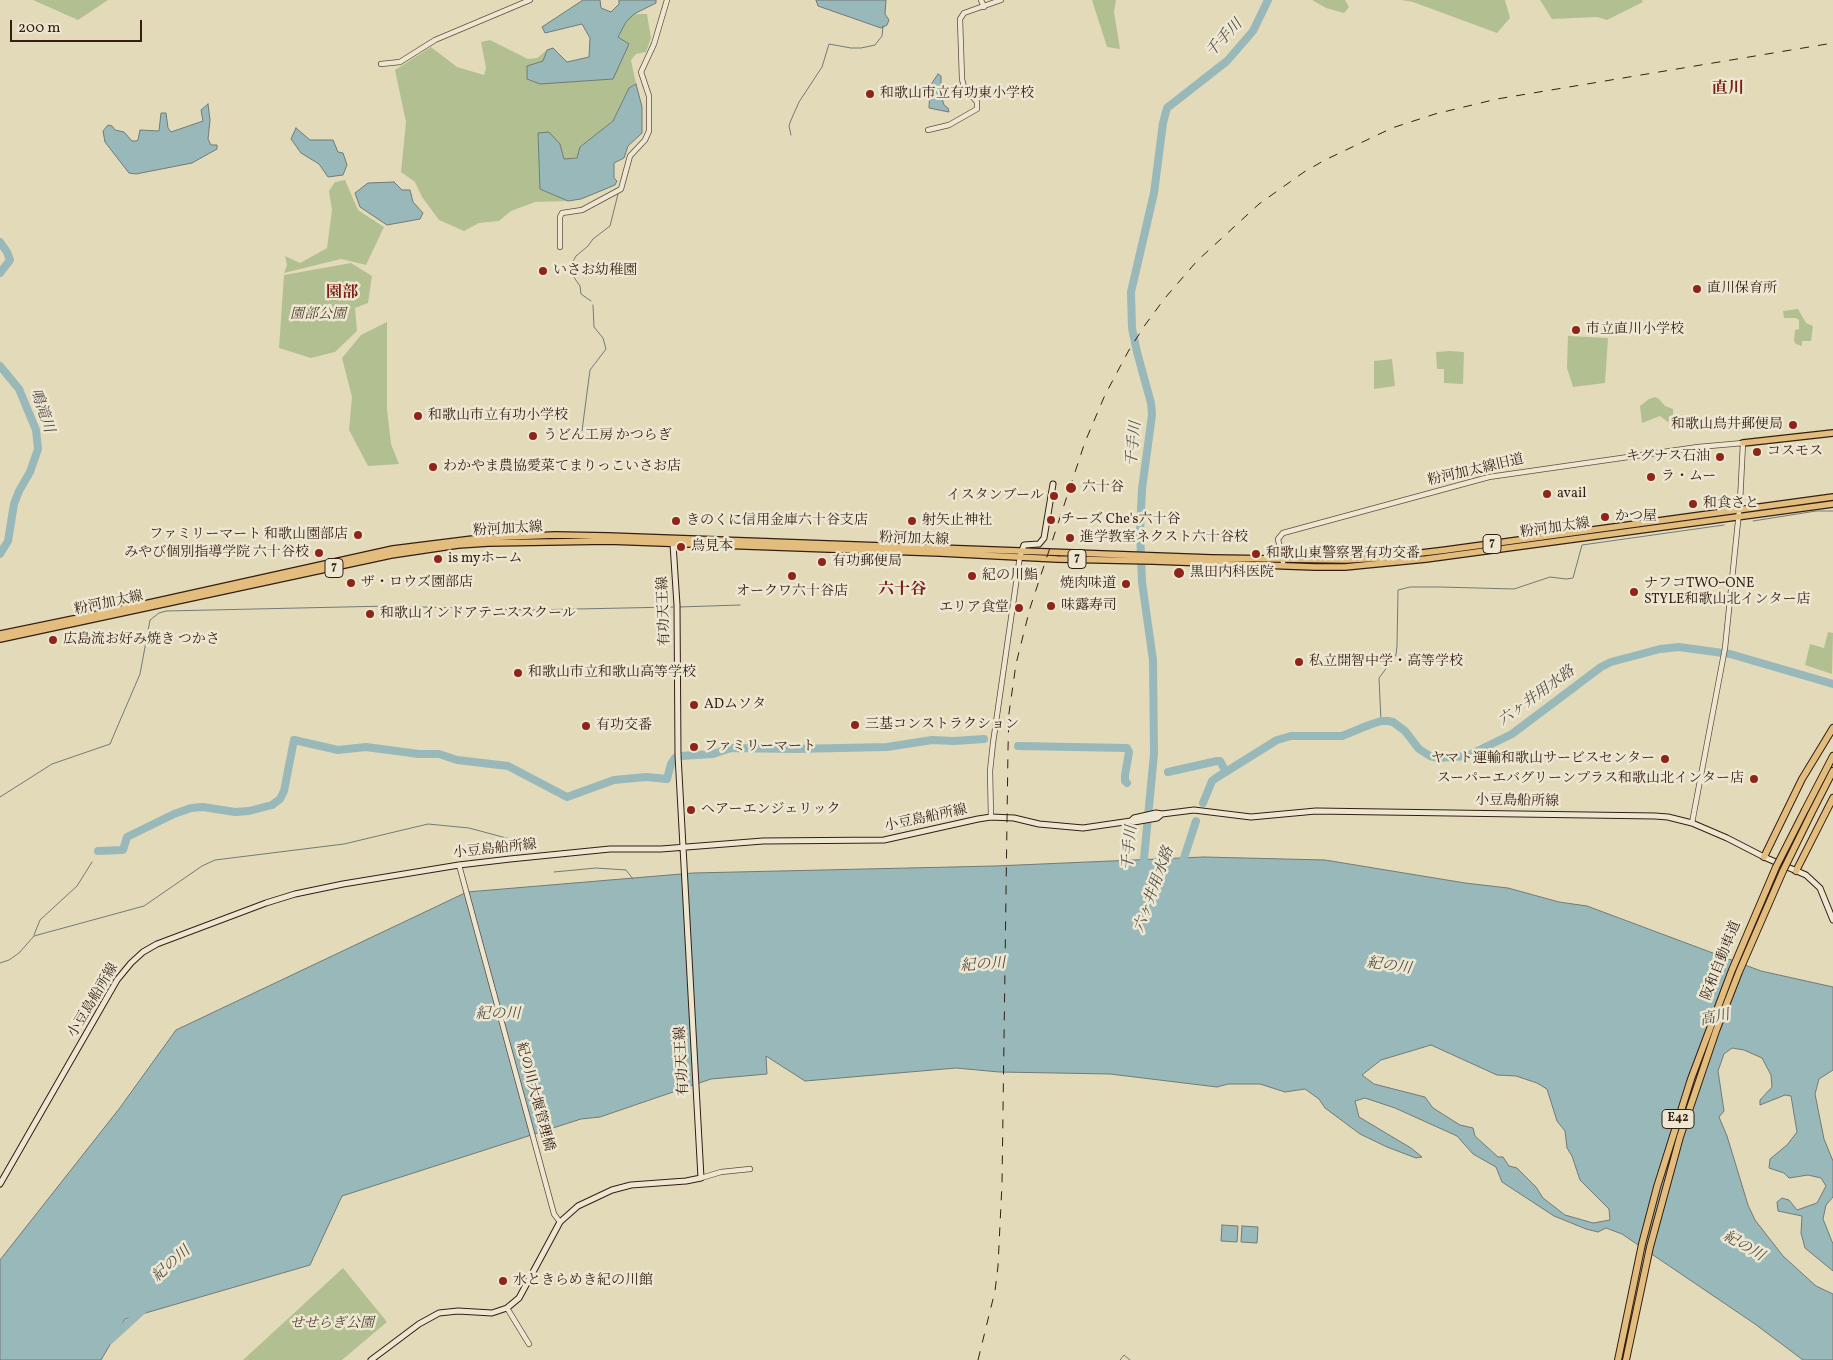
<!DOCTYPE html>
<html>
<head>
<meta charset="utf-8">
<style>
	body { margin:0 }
	#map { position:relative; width:1833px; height:1360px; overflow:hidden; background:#e3daba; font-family:Vollkorn,serif }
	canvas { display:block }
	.scale { position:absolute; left:10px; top:20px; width:132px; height:22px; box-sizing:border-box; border:2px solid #341e13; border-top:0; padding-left:6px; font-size:15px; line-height:18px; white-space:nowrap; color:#341e13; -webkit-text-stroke:4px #ede7d2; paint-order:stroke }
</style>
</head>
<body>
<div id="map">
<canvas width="1833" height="1360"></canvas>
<div class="scale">200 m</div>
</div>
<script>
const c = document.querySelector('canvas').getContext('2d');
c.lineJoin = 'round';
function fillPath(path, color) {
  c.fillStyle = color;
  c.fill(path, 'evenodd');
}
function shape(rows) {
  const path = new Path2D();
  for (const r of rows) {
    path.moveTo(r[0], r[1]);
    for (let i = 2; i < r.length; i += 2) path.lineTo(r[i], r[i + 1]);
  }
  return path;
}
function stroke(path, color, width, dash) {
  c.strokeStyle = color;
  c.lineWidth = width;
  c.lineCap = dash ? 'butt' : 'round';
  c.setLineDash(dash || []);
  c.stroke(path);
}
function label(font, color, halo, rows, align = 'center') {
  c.font = font + ' Vollkorn,"Noto Serif JP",serif';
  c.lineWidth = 5;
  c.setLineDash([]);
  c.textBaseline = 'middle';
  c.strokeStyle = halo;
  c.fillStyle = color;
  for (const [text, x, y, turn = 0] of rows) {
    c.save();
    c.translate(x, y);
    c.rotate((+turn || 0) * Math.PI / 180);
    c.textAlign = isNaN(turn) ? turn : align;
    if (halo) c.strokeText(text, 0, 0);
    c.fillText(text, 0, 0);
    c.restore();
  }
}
const green = shape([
	[33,0,108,0,78,20],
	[1092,0,1116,0,1114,12,1120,49,1107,47],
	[1312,0,1345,0,1349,7,1344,13,1326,8],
	[1401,0,1505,0,1510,18,1497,33,1413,2],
	[1540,0,1642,0,1643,2,1607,20,1597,17,1552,19],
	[634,14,647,14,651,38,646,52,636,54,631,60,636,84,629,88,613,121,580,147,577,158,564,159,560,144,538,133,540,189,568,201,535,202,511,211,499,221,479,223,464,231,439,220,422,197,415,182,401,172,406,122,395,70,431,47,457,67,484,75,486,68,481,42,490,40,528,59,537,58,547,50,543,61,527,79,629,44,618,37,626,22],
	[345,180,358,210,384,227,366,265,341,259,284,273,287,265,285,256,300,263,327,248,332,210,329,191,335,182],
	[351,263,372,276,368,303,355,308,357,331,335,352,311,358,279,348,284,275],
	[1798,309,1806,323,1813,326,1811,341,1802,341,1802,346,1796,344,1794,341,1795,330,1799,329,1799,320,1796,318,1784,318,1783,311],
	[387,322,387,409,391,444,399,464,368,466,349,430,352,397,342,358,361,335],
	[1568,336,1608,338,1605,383,1573,387,1567,368],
	[1450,351,1464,352,1463,384,1444,383,1444,369,1437,369,1436,352],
	[1392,359,1395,386,1374,389,1374,361],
	[1655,397,1659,399,1665,406,1673,409,1673,417,1668,422,1660,416,1642,423,1640,406,1649,399],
	[1828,632,1833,633,1832,674,1805,665,1810,644,1824,648],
	[343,1268,387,1322,342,1360,243,1360]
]);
const water = shape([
	[583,0,600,0,601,8,611,12,619,4,619,0,656,0,656,3,634,14,626,22,618,37,629,44,613,79,540,84,527,79,527,66,543,61,547,50,553,48,567,62,589,57,590,38,582,24,545,33,542,27,583,0],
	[816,0,886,0,885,14,889,20,887,25,881,28,818,6,816,0],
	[938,74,941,76,941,95,944,105,948,108,949,112,929,108,930,86,938,74],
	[636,84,642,107,642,133,628,146,624,158,614,163,614,178,617,181,615,185,581,199,568,201,540,189,538,133,549,132,560,144,564,159,577,158,580,147,613,121,629,88,636,84],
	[208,104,210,120,208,139,211,145,217,145,217,149,192,163,136,174,129,173,105,142,103,131,108,125,112,126,115,130,124,132,132,141,136,141,138,140,140,130,159,131,161,113,166,113,168,128,171,132,203,121,201,110,208,104],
	[296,128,310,140,333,140,338,152,343,153,347,165,343,175,328,177,319,164,301,153,291,139,296,128],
	[394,182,402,190,410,190,413,202,423,213,420,219,387,225,360,207,355,193,368,183,394,182],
	[1204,857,1325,860,1465,883,1508,888,1559,902,1587,906,1761,971,1833,987,1833,1070,1819,1079,1815,1094,1824,1139,1833,1161,1833,1197,1826,1205,1823,1219,1833,1244,1833,1271,1805,1248,1801,1233,1802,1216,1778,1211,1777,1202,1782,1198,1789,1200,1797,1210,1817,1203,1826,1186,1821,1178,1808,1175,1789,1178,1784,1173,1769,1168,1770,1159,1787,1145,1797,1132,1791,1096,1785,1095,1760,1105,1760,1100,1772,1087,1771,1075,1762,1058,1744,1050,1732,1048,1724,1054,1718,1071,1724,1111,1719,1117,1727,1136,1748,1205,1755,1220,1783,1256,1816,1286,1833,1294,1833,1360,1803,1360,1755,1324,1622,1234,1606,1228,1598,1232,1586,1229,1554,1216,1502,1182,1496,1167,1473,1154,1457,1136,1395,1108,1365,1098,1355,1101,1359,1117,1411,1148,1422,1157,1416,1158,1387,1147,1360,1134,1325,1108,1319,1099,1305,1089,1285,1092,1260,1084,1228,1084,1217,1087,1110,1074,999,1072,956,1068,805,1081,766,1056,767,1074,711,1079,600,1117,581,1119,342,1196,310,1265,125,1319,101,1360,0,1360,0,1260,119,1109,176,1030,467,892,693,873,995,866,1204,857],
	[1431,1045,1497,1075,1516,1076,1537,1083,1547,1089,1557,1121,1565,1131,1567,1148,1572,1156,1580,1180,1609,1209,1610,1220,1593,1223,1565,1215,1543,1198,1536,1187,1517,1168,1509,1166,1503,1157,1498,1157,1475,1136,1473,1128,1460,1125,1433,1108,1425,1097,1374,1084,1362,1075,1381,1060,1431,1045],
	[1222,1225,1238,1226,1237,1242,1221,1241,1222,1225],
	[1242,1226,1258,1227,1257,1243,1241,1242,1242,1226]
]);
const stream = shape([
	[791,135,789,126,791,120,799,102,822,67,829,44,851,48,861,48,875,45,882,36,883,26],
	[571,265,576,256,588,246,593,239,610,226,618,194],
	[571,273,580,286,581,294,591,301],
	[582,431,590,370,606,349,603,338,594,327,593,305],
	[1753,521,1816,511,1833,511],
	[679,607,740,605],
	[1381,721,1379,678,1396,655,1397,646,1398,590,1410,587,1440,587,1514,589,1550,577,1566,579,1573,578,1582,545,1724,525],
	[0,797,52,764,110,744,140,674,150,620,159,613,166,611,388,606,528,610,673,607],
	[554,872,596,868,626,870,633,879],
	[34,935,40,920,77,886,92,862],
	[0,963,9,960,19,953,34,936,144,906,202,866,215,860,344,844,428,824,469,828,525,843],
	[1120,1360,1124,1355,1130,1360]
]);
const river = shape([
	[0,242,7,252,10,260,0,273],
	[0,366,19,389,36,430,38,449,30,472,19,491,14,504,8,541,0,554],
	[1018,746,1127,748,1129,752,1125,775,1125,781,1127,783],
	[681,756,713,754,731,748,794,749,887,747,932,740,954,741,984,739],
	[1168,772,1217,761,1220,761,1226,772],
	[1203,803,1212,781,1216,778,1277,740,1291,736,1342,736,1369,725,1381,721,1388,721,1393,722,1405,731,1419,749,1430,756,1438,758,1467,756,1512,734,1601,667,1611,662,1660,649,1679,647,1730,654,1833,684],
	[98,851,123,850,127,837,174,814,191,808,203,807,235,812,249,811,272,805,280,799,284,791,294,740,338,750,366,747,419,754,439,754,457,760,508,766,567,797,614,780,646,777,667,779,671,764,675,758],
	[1181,867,1196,821],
	[1143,869,1154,754,1153,660,1142,582,1140,531,1142,489,1152,415,1151,403,1137,352,1132,328,1131,292,1154,193,1163,123,1167,108,1227,61,1253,31,1268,0],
	[110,1340,144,1309]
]);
const tertiary = shape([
	[981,0,984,7],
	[381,64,400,62,435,40,530,0],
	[928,130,949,125,977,109,977,102,964,87,962,79,960,19,964,13,1001,0],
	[560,247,560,217,562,213,582,210,621,189,630,156,645,140,649,131,649,96,641,72,654,44,667,0],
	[1283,562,1278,539,1283,533,1489,477,1698,447,1743,443,1740,502,1725,648,1692,823],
	[991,817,990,771,993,743,1020,556],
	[459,865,554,1214,560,1222],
	[701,1178,721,1172,750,1169],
	[507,1308,529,1344]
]);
const secondary = shape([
	[1020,556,1024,545,1039,544,1044,538,1053,484],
	[1131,821,1134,818,1156,813,1162,814,1194,810,1251,817,1316,811,1655,816,1668,817,1692,823,1727,838,1764,857,1806,875,1820,888,1833,920],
	[0,1184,117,980,131,963,143,952,157,944,266,903,295,894,343,884,459,865,510,859,610,849,661,849,763,841,884,840,978,819,991,817,1014,818,1039,824,1083,828,1131,821,1134,822,1157,818,1162,814],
	[371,1360,419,1324,439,1313,458,1311,492,1313,507,1308,519,1298,560,1222,578,1206,612,1190,631,1185,686,1181,701,1178,678,755,677,605,673,544,671,541]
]);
const primary = shape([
	[1743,443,1833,433],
	[0,634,122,609,393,549,481,538,555,535,608,536,1212,558,1346,560,1380,558,1446,550,1833,497],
	[0,639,391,555,458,545,488,543,608,541,940,553,1057,559,1153,561,1315,567,1345,567,1426,559,1833,504]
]);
const motorway = shape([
	[1805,810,1833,756],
	[1811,814,1833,771],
	[1764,857,1802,779,1833,728],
	[1796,871,1833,798],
	[1618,1360,1642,1244,1657,1187,1691,1079,1732,970,1776,867],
	[1626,1360,1650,1247,1680,1137,1716,1031,1739,972,1783,871]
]);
const rail = shape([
	[978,1360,995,1291,998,1266,1002,1184,1008,749,1009,713,1016,664,1030,608,1085,442,1105,395,1129,350,1145,325,1165,298,1197,261,1259,204,1304,172,1325,160,1392,128,1435,114,1497,99,1833,43]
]);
const motorwayBridge = shape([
	[1776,867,1805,810],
	[1783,871,1811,814]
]);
const markers = [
	[870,94,5,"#8f2418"],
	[543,271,5,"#8f2418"],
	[1697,289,5,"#8f2418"],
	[1576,330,5,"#8f2418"],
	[418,416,5,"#8f2418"],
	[1793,425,5,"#8f2418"],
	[533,436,5,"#8f2418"],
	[1757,452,5,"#8f2418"],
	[1720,457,5,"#8f2418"],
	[433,467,5,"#8f2418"],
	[1651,477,5,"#8f2418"],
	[1071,488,6,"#8f2418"],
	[1547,494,5,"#8f2418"],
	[1054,496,5,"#8f2418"],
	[1693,504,5,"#8f2418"],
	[1605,517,5,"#8f2418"],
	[1051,520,5,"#8f2418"],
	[676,521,5,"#8f2418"],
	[912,521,5,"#8f2418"],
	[358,535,5,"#8f2418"],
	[1070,538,5,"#8f2418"],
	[681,547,5,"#8f2418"],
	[319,553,5,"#8f2418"],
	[1256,554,5,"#8f2418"],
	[438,559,5,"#8f2418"],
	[822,562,5,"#8f2418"],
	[1179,573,6,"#8f2418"],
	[792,576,5,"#8f2418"],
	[972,576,5,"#8f2418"],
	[351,583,5,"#8f2418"],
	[1126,584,5,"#8f2418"],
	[1634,592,5,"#8f2418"],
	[1051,606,5,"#8f2418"],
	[1019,608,5,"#8f2418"],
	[370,614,5,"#8f2418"],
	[53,640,5,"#8f2418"],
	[1299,662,5,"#8f2418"],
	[518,673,5,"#8f2418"],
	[694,705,5,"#8f2418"],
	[855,725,5,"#8f2418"],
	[586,726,5,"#8f2418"],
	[694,747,5,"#8f2418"],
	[1665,759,5,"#8f2418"],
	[1754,779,5,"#8f2418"],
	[691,810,5,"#8f2418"],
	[503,1281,5,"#8f2418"]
];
const shields = [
	[1492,544,18],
	[1077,559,18],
	[334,568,18],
	[1678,1119,32]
];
const shieldNames = [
	["7",1492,544],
	["7",1077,559],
	["7",334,568],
	["E42",1678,1119]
];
const poiNames = [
	["和歌山市立有功東小学校",880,94],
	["いさお幼稚園",553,271],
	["直川保育所",1707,289],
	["市立直川小学校",1586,330],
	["和歌山市立有功小学校",428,416],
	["和歌山鳥井郵便局",1783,425,"right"],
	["うどん工房 かつらぎ",543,436],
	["コスモス",1767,452],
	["キグナス石油",1710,457,"right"],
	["わかやま農協愛菜てまりっこいさお店",443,467],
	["ラ・ムー",1661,477],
	["六十谷",1082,488],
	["avail",1557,494],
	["イスタンブール",1044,496,"right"],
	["和食さと",1703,504],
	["かつ屋",1615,517],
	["チーズ Che's六十谷",1061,520],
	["きのくに信用金庫六十谷支店",686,521],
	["射矢止神社",922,521],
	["ファミリーマート 和歌山園部店",348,535,"right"],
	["進学教室ネクスト六十谷校",1080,538],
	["鳥見本",691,547],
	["みやび個別指導学院 六十谷校",309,553,"right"],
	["和歌山東警察署有功交番",1266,554],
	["is myホーム",448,559],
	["有功郵便局",832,562],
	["黒田内科医院",1190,573],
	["紀の川鮨",982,576],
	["ザ・ロウズ園部店",361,583],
	["焼肉味道",1116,584,"right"],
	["ナフコTWOｰONE",1644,584],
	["STYLE和歌山北インター店",1644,600],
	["オークワ六十谷店",792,592,"center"],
	["味露寿司",1061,606],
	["エリア食堂",1009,608,"right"],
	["和歌山インドアテニススクール",380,614],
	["広島流お好み焼き つかさ",63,640],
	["私立開智中学・高等学校",1309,662],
	["和歌山市立和歌山高等学校",528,673],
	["ADムソタ",704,705],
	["三基コンストラクション",865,725],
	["有功交番",596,726],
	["ファミリーマート",704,747],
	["ヤマト運輸和歌山サービスセンター",1655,759,"right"],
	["スーパーエバグリーンプラス和歌山北インター店",1744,779,"right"],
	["ヘアーエンジェリック",701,810],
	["水ときらめき紀の川館",513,1281]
];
const parkNames = [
	["園部公園",318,315],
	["せせらぎ公園",332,1324]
];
const streetNames = [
	["粉河加太線旧道",1476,471,-13],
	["粉河加太線",1555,529,-8],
	["粉河加太線",508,530,-3],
	["粉河加太線",914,540,2],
	["粉河加太線",109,604,-12],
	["有功天王線",665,611,-92],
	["小豆島船所線",1517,802,1],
	["小豆島船所線",926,819,-12],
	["小豆島船所線",495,850,-6],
	["阪和自動車道",1722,961,-68],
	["小豆島船所線",94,1001,-59],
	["有功天王線",683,1061,-93],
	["紀の川大堰管理橋",534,1097,75]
];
const waterNames = [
	["千手川",1225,39,-47],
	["鳴滝川",41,411,71],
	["千手川",1135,444,-84],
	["六ヶ井用水路",1537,697,-36],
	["千手川",1131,848,-85],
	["六ヶ井用水路",1155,890,-70],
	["紀の川",983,966,-4],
	["紀の川",1389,967,8],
	["紀の川",498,1015],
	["高川",1715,1019,-12],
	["紀の川",1743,1247,30],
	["紀の川",172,1265,-42]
];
const quarterNames = [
	["直川",1728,90],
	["園部",342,294],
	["六十谷",902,591]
];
fillPath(green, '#b2c091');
fillPath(water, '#99b8b9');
stroke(water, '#717a77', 1);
stroke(stream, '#717a77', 1);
stroke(river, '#99b8b9', 8);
stroke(tertiary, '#604d3d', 6);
stroke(secondary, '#341e13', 7);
stroke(primary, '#341e13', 8);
stroke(motorway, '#341e13', 8);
stroke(tertiary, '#ede7d2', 4.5);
stroke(secondary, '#ede7d2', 5);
stroke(primary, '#e2bd7d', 5.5);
stroke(motorway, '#e2bd7d', 6);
stroke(rail, '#341e13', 1, [9, 9]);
stroke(motorwayBridge, '#341e13', 8, []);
stroke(motorwayBridge, '#e2bd7d', 6);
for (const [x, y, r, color] of markers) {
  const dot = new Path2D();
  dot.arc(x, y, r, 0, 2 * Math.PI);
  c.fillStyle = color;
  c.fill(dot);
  stroke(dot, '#ede7d2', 2);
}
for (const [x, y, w] of shields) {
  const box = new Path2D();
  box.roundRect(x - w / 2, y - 9.5, w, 19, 4);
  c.fillStyle = '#ede7d2';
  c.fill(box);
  stroke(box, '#341e13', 1);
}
label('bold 12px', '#341e13', null, shieldNames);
label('14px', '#341e13', '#ede7d2', poiNames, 'left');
label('italic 14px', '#544632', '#ede7d2', parkNames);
label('14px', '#341e13', '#ede7d2', streetNames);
label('italic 15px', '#524c45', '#ede7d2', waterNames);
label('bold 16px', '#7a1f14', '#ede7d2', quarterNames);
</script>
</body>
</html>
